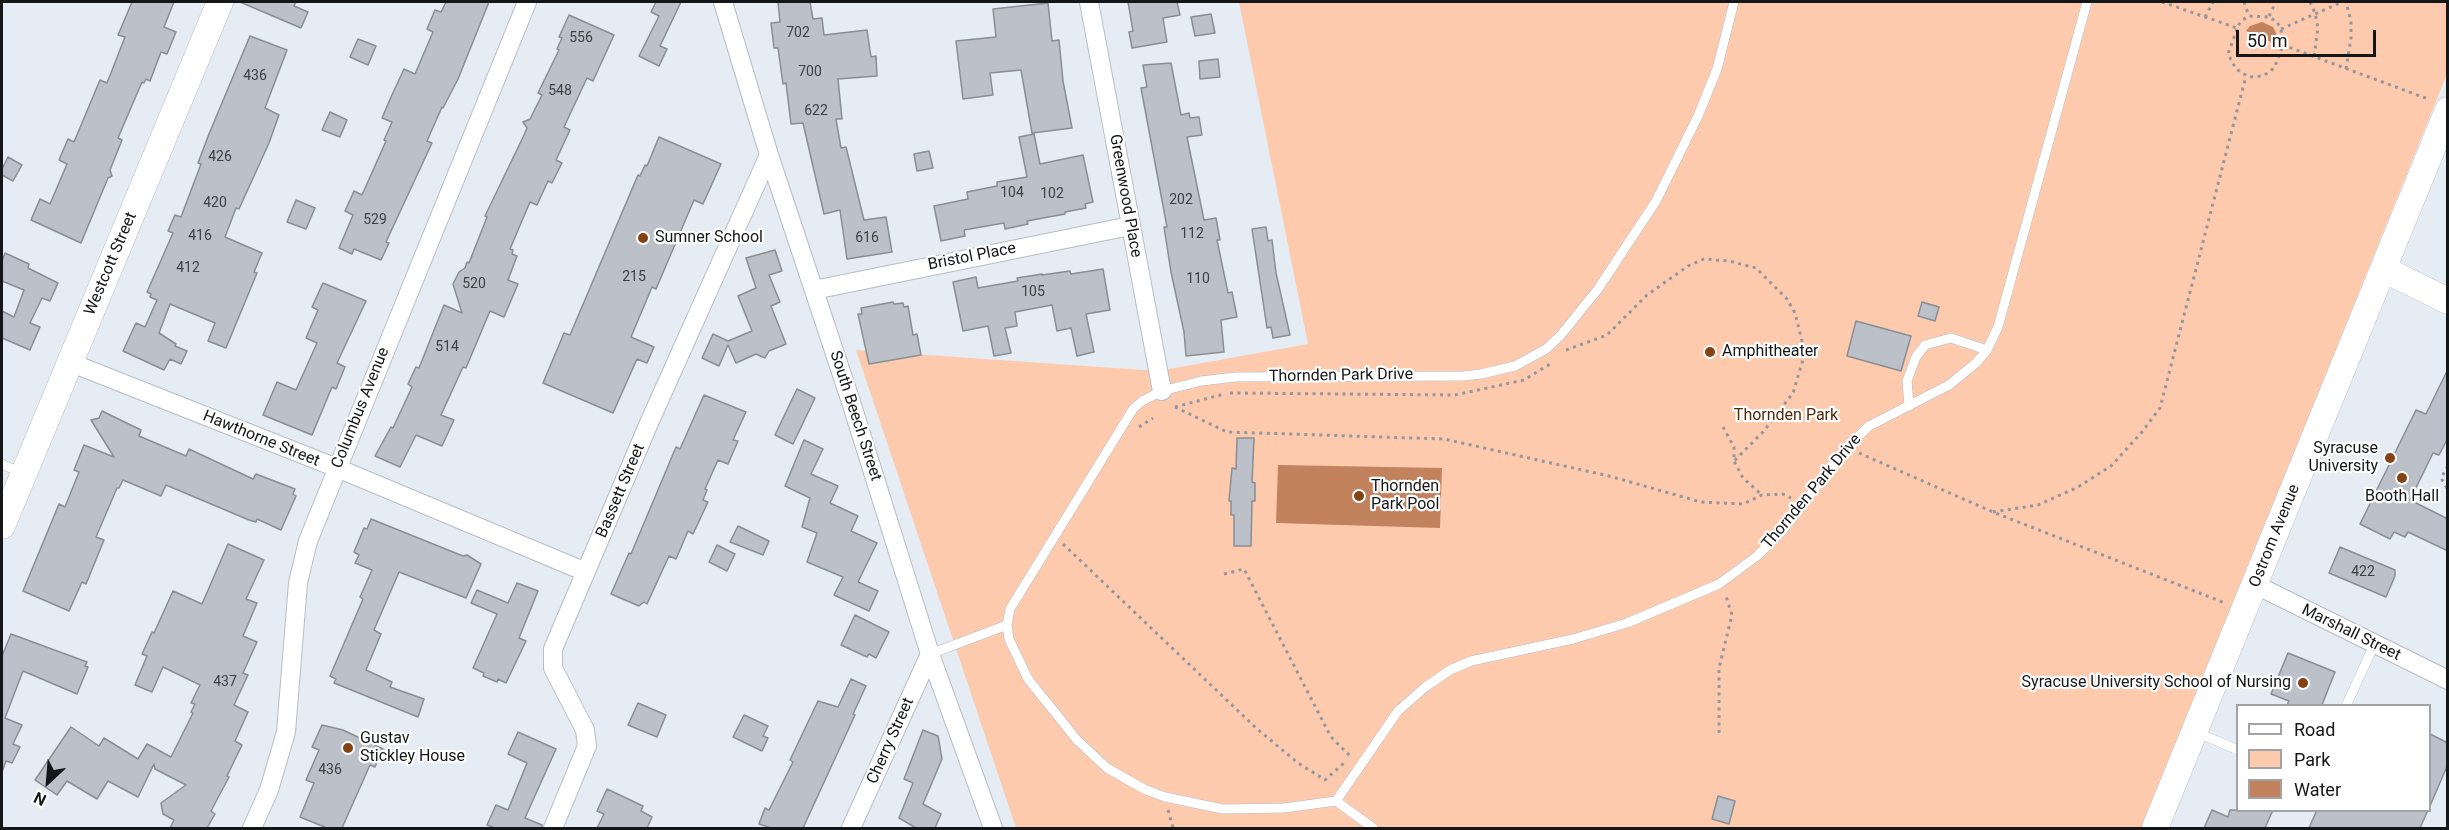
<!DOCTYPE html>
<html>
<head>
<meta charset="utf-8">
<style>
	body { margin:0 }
	#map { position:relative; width:2449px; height:830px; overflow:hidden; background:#e6ecf4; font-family:Roboto,sans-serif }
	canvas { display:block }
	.frame { position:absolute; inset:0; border:3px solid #141618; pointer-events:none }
	.legend { position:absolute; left:2236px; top:704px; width:195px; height:108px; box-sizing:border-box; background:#fff; border:2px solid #a1a2a3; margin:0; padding:8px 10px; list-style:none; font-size:18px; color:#141618 }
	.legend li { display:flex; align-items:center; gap:12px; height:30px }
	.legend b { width:30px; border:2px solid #a1a2a3 }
	.north { position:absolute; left:18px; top:752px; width:60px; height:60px; -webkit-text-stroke:4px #fff; paint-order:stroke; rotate:206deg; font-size:16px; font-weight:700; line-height:24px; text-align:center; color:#141618 }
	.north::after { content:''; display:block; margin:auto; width:21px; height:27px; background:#141618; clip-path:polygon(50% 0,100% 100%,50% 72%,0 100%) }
	.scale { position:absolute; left:2236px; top:30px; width:140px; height:27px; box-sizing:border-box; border:3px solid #141618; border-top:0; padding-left:8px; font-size:18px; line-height:21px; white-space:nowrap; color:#141618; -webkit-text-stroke:4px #fff; paint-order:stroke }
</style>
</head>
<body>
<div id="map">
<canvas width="2449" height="830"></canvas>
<div class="frame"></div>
<ul class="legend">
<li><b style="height:8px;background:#fff"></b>Road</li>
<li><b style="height:16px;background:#fecaae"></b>Park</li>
<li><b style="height:16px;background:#c2825d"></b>Water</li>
</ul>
<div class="north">N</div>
<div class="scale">50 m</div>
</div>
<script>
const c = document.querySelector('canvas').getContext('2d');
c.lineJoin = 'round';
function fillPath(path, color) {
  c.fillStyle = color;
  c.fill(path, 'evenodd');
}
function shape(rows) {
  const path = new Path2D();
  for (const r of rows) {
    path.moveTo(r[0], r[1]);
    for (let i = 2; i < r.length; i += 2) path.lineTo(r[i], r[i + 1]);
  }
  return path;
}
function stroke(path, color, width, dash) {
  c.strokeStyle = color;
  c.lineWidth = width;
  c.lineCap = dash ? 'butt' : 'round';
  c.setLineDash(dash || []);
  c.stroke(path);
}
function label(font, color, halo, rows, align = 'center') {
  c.font = font + ' Roboto,sans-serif';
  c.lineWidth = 4.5;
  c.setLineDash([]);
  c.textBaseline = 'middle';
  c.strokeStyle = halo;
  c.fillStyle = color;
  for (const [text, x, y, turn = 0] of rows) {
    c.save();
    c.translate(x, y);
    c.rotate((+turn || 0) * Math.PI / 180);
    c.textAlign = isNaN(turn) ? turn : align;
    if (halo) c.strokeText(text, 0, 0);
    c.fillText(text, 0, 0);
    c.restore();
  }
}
const green = shape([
	[1239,2,2447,2,2447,74,2143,828,1016,828,856,350,1158,371,1308,344]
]);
const water = shape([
	[2262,22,2273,27,2276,33,2276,44,2246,31,2250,26],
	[1278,465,1442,468,1440,528,1276,523]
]);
const building = shape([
	[132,2,174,2,164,27,176,32,167,54,161,52,150,81,146,79,144,83,142,82,118,138,122,140,110,170,112,176,108,178,81,243,31,220,40,199,50,204,67,164,59,160,68,139,74,142,100,80,107,83,125,37,118,35,132,2],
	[240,2,296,2,294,6,308,12,301,28,240,2],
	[446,2,489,2,458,79,443,108,442,107,427,141,432,143,386,242,389,243,381,260,354,249,352,254,339,248,353,215,345,211,354,191,362,195,386,141,384,140,392,122,382,118,391,97,404,69,415,74,433,32,427,29,435,10,441,12,446,2],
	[656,2,681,2,660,46,667,49,659,66,639,56,659,16,651,12,656,2],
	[778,2,810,2,813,19,822,18,824,35,867,30,871,57,876,56,877,76,838,79,842,119,836,119,841,148,846,147,864,220,886,217,892,252,847,259,840,210,824,214,803,123,791,124,786,83,783,84,778,48,774,48,771,23,780,22,778,2],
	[1128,2,1177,2,1180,15,1163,18,1167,42,1132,48,1129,32,1133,31,1128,2],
	[1048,3,1052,41,1059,40,1063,81,1072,128,1032,133,1021,70,990,73,993,95,963,99,956,41,996,37,993,9,1048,3],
	[1211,14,1215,33,1195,36,1191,17,1211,14],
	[569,15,614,35,593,81,587,78,564,127,570,130,556,160,562,163,552,183,548,181,537,205,530,202,510,249,513,250,512,254,517,256,508,280,518,284,504,317,490,311,466,368,463,367,441,415,454,420,442,446,416,435,400,467,375,456,391,427,393,428,412,387,408,384,416,367,419,368,444,305,462,313,453,284,459,272,465,268,467,262,469,263,487,217,485,216,524,135,527,128,523,122,530,119,542,95,538,93,559,50,557,49,562,38,559,37,569,15],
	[250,36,287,50,265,108,279,115,269,143,239,209,236,208,225,237,262,253,254,272,257,273,226,348,208,341,215,323,170,304,159,333,176,344,175,346,187,351,181,364,170,359,164,370,123,351,136,323,145,327,157,300,150,297,151,294,147,292,173,233,168,231,175,215,181,217,201,164,198,163,209,134,250,36],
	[358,39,376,46,368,65,350,57,358,39],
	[1218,59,1220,77,1200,79,1199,61,1218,59],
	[1171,63,1181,115,1189,113,1190,118,1199,117,1202,135,1187,137,1204,220,1216,218,1220,240,1217,240,1228,293,1232,292,1237,317,1221,320,1224,352,1186,356,1184,332,1171,272,1164,227,1167,227,1141,88,1147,87,1143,65,1171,63],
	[330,112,347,120,340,137,322,130,330,112],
	[1034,134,1040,164,1083,155,1093,202,1085,204,1086,208,1065,212,1065,214,1027,221,1028,224,1005,229,1004,223,964,230,965,236,941,241,934,206,968,199,967,192,997,186,997,182,1027,177,1019,137,1034,134],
	[659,137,721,164,703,204,694,200,656,289,652,287,631,337,654,347,647,363,637,359,613,413,543,383,564,333,570,335,638,175,640,176,645,165,647,166,659,137],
	[929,151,933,168,917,171,914,154,929,151],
	[8,157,22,165,13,181,2,175,2,169,8,157],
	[296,200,315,208,306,229,287,222,296,200],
	[1266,227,1268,241,1272,240,1276,273,1290,335,1273,338,1271,327,1267,328,1252,229,1266,227],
	[775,250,782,271,769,275,780,302,771,306,786,344,769,351,765,358,756,354,736,363,728,345,719,366,702,358,713,334,728,341,752,331,738,296,756,288,746,258,775,250],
	[5,253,29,264,28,268,58,283,50,301,42,298,30,323,40,327,30,350,2,338,2,311,14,317,24,290,2,281,2,261,5,253],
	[1103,269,1110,310,1086,314,1094,352,1077,356,1071,328,1057,331,1052,305,1015,312,1017,326,1005,328,1011,353,994,356,988,326,963,331,953,282,976,277,978,288,1018,281,1017,278,1042,274,1042,275,1070,271,1071,274,1103,269],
	[323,283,366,301,337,363,345,367,336,389,332,387,312,435,263,415,277,382,296,390,317,343,306,338,318,310,312,307,323,283],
	[893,302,894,304,903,303,904,307,908,306,913,335,917,334,921,355,869,364,858,314,862,314,861,308,893,302],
	[1922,302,1939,307,1935,321,1918,316,1922,302],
	[1856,321,1911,336,1901,371,1847,356,1856,321],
	[2448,369,2448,438,2439,455,2433,453,2410,500,2448,519,2448,551,2408,532,2405,537,2394,532,2390,539,2360,524,2416,410,2426,414,2448,369],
	[797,389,815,398,793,444,775,435,797,389],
	[704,395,746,412,733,440,738,441,728,464,718,460,705,489,707,490,703,500,708,502,693,534,688,531,676,559,669,556,647,604,644,602,639,606,611,594,629,553,631,554,676,447,680,449,704,395],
	[102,411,141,430,139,436,186,456,189,449,253,479,256,474,295,489,293,494,296,496,281,530,257,519,256,522,249,520,166,485,161,496,123,480,119,488,117,488,96,537,104,540,86,584,82,582,69,611,23,591,59,504,65,507,79,472,74,470,84,445,114,457,91,420,99,418,102,411],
	[1237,438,1254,438,1252,482,1255,483,1255,501,1252,501,1251,546,1234,546,1234,515,1231,515,1231,501,1229,501,1232,468,1236,469,1237,438],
	[804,440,823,449,811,474,838,486,830,503,858,516,851,531,877,543,858,582,878,591,869,611,834,595,843,577,807,562,817,533,802,527,810,498,785,486,804,440],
	[371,519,463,556,467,555,481,564,466,598,399,572,374,630,381,634,366,670,392,682,390,687,424,699,418,717,334,683,336,679,330,676,363,599,360,597,372,570,355,563,359,555,354,552,364,528,367,529,371,519],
	[738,526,769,541,763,555,730,542,738,526],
	[228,544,264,560,246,599,257,603,243,636,257,642,243,673,248,675,234,705,248,712,235,741,242,745,227,776,229,777,211,811,215,814,207,828,170,828,174,820,163,814,161,803,186,785,155,769,154,764,138,797,108,781,97,799,67,781,57,795,35,780,71,727,99,746,104,738,138,759,147,744,171,757,193,713,191,712,195,704,191,703,200,685,163,667,152,692,135,685,147,656,142,654,152,632,154,633,173,591,202,604,228,544],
	[717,545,735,554,727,571,709,562,717,545],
	[2340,547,2395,570,2395,576,2386,597,2329,573,2340,547],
	[517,583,538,591,519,638,526,641,506,683,498,679,497,682,483,676,484,673,473,668,497,614,471,603,477,590,508,603,517,583],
	[855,615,889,632,876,658,869,654,867,657,841,645,855,615],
	[11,634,87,662,85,666,88,667,77,694,23,671,5,718,22,725,13,744,20,747,12,763,6,761,2,772,2,656,11,634],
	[2288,653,2335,672,2322,705,2287,705,2289,701,2271,694,2288,653],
	[851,679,866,686,853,714,855,715,803,828,771,828,759,824,765,808,769,810,793,762,790,760,818,701,838,707,851,679],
	[638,703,666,715,657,737,628,725,638,703],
	[744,715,768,726,763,736,768,738,762,751,733,737,744,715],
	[322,725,343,730,383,749,375,767,370,765,342,828,327,828,300,817,314,783,306,780,319,750,312,747,322,725],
	[923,730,938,736,942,759,923,804,941,814,935,828,916,828,899,818,913,783,904,779,923,730],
	[518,732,556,749,525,818,542,825,542,828,495,828,487,825,496,805,508,810,527,763,508,754,518,732],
	[2430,734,2448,743,2448,764,2430,806,2430,734],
	[607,789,643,806,641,811,652,817,647,828,597,828,604,814,597,811,607,789],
	[1718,796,1735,801,1729,824,1712,819,1718,796],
	[2212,810,2228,817,2230,810,2273,810,2265,828,2204,828,2212,810],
	[2317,810,2428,810,2420,828,2309,828,2317,810]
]);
const path = shape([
	[2162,2,2237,28,2241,21,2249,16,2269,17,2277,22,2281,29,2283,45,2428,99],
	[2244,2,2249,16],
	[2310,2,2315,13,2318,28,2314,57],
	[2269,16,2276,2],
	[2205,17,2213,2],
	[2237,29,2228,54,2236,69,2249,77,2262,76,2270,72,2275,66,2283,45],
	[2281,29,2342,2],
	[2346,69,2351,38,2351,21,2346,2],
	[1566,350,1607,335,1647,295,1688,266,1704,259,1729,261,1756,268,1787,299,1795,313,1805,353,1793,393,1763,432,1734,461],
	[1230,393,1455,395,1524,380,1550,364],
	[1175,407,1224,394],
	[1175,407,1227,432,1444,439,1609,476,1701,502,1743,504,1762,495,1783,494,1791,498],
	[1139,427,1153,418],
	[1723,427,1734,447,1734,461,1743,478,1762,495],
	[1859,453,1993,512,2225,603],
	[2448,466,2441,478,2448,490],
	[1993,512,2038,505,2078,487,2111,466,2142,432,2160,408,2246,76],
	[1063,544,1256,728,1298,763,1325,780,1344,763],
	[1224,574,1244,569,1331,737,1351,757],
	[1719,733,1719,668,1732,615,1726,596],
	[1168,810,1173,828]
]);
const lane = shape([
	[1909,406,1907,381,1916,357,1925,345,1951,338,1987,350],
	[2,464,21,473],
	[930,654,1007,625],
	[2346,706,2374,645],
	[2196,732,2238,750],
	[1336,801,1398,711,1424,688,1450,670,1471,661,1573,639,1627,623,1719,584,1757,556,1782,531,1847,447,1869,426,1949,385,1976,363,1987,350,1998,327,2087,2],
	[1373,828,1336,801,1284,808,1223,809,1165,797,1144,789,1107,768,1077,740,1028,679,1009,639,1007,625,1010,609,1133,409,1142,401,1162,391,1201,381,1236,377,1463,376,1481,374,1515,366,1546,349,1560,336,1598,289,1656,201,1698,116,1717,69,1734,2]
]);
const street = shape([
	[723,2,769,155,851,402,930,654,993,828],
	[1089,2,1162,391],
	[814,290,1130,226],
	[69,362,337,468,586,572],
	[2256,585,2448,680],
	[252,828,269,790,286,732,298,583,308,541,527,2],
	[553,828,587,746,585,730,553,668,553,649,649,423,769,155],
	[851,828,930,654]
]);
const secondary = shape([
	[2383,269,2448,301],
	[2,526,220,2],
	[2155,828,2448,110]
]);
const markers = [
	[643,238,6,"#844112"],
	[1710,352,6,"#844112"],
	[2390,458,6,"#844112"],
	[2402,478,6,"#844112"],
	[1359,496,6,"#844112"],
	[2303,683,6,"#844112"],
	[348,748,6,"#844112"]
];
const numberNames = [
	["702",798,33],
	["556",581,38],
	["700",810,72],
	["436",255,76],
	["548",560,91],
	["622",816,111],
	["426",220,157],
	["104",1012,193],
	["102",1052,194],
	["202",1181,200],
	["420",215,203],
	["529",375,220],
	["112",1192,234],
	["416",200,236],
	["616",867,238],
	["412",188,268],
	["215",634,277],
	["110",1198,279],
	["520",474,284],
	["105",1033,292],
	["514",447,347],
	["422",2363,572],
	["437",225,682],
	["436",330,770]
];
const streetNames = [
	["Greenwood Place",1125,196,80],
	["Bristol Place",972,257,-11],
	["Westcott Street",111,264,-67],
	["Thornden Park Drive",1341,376,-1],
	["Columbus Avenue",361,408,-68],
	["South Beech Street",855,416,72],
	["Hawthorne Street",261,439,22],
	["Bassett Street",621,491,-67],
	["Thornden Park Drive",1812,492,-50],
	["Ostrom Avenue",2275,536,-68],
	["Marshall Street",2351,633,26],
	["Cherry Street",891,741,-66]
];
const poiNames = [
	["Sumner School",655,238],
	["Amphitheater",1722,352],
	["Syracuse",2378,449,"right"],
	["University",2378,467,"right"],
	["Thornden",1371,487],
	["Park Pool",1371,505],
	["Booth Hall",2402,497,"center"],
	["Syracuse University School of Nursing",2291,683,"right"],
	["Gustav",360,739],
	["Stickley House",360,757]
];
const parkNames = [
	["Thornden Park",1786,416]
];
fillPath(green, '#fecaae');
fillPath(water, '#c2825d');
fillPath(building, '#bcc1c9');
stroke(building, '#898e95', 1.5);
stroke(lane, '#b7bdc4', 10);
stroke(street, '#b7bdc4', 20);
stroke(secondary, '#b7bdc4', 27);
stroke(path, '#94989e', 3, [3, 4.5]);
stroke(lane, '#fff', 9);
stroke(street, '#fff', 18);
stroke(secondary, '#fff', 26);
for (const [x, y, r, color] of markers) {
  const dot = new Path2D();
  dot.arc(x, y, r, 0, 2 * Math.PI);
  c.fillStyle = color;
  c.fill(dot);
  stroke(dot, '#fff', 2);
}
label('14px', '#3e4144', null, numberNames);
label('16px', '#141618', '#fff', streetNames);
label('16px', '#141618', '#fff', poiNames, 'left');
label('16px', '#51270a', '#fff', parkNames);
</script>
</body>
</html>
